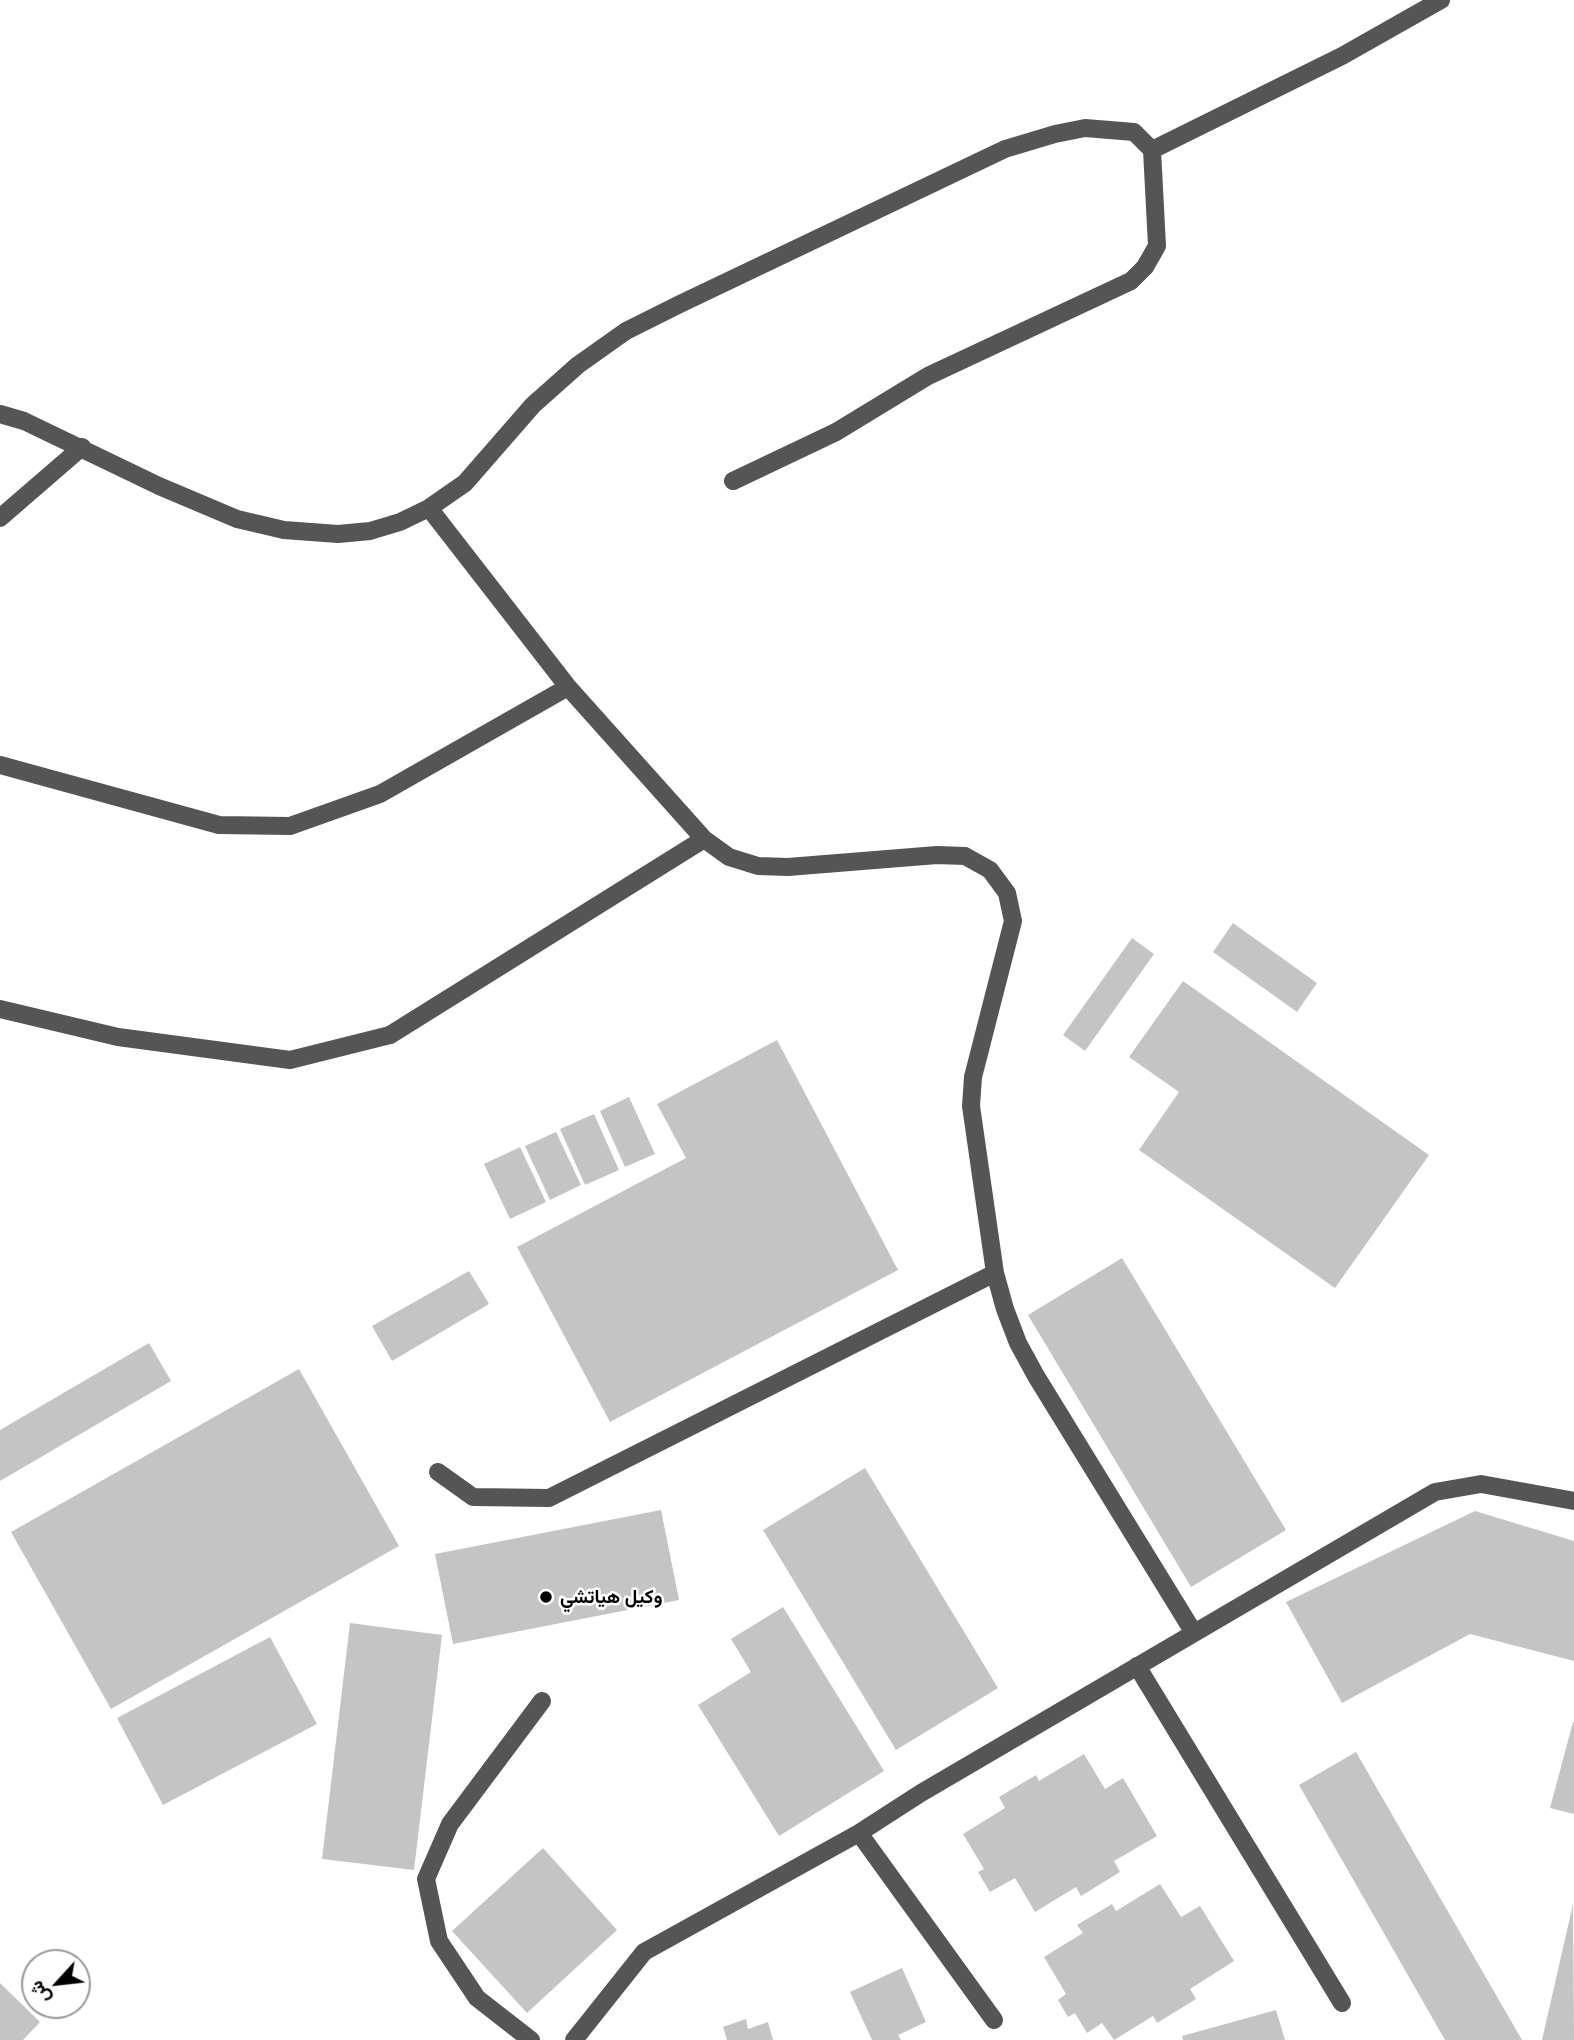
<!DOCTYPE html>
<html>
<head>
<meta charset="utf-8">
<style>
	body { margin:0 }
	#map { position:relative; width:1574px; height:2040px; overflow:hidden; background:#fff; font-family:Raleway,Vazirmatn,sans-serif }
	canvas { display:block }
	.north { position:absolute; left:21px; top:1949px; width:70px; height:70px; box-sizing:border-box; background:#fff; border:2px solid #999; border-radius:50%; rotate:243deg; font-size:19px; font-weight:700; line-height:28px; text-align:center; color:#000 }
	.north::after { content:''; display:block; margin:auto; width:24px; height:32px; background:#000; clip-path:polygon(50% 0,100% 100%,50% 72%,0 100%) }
</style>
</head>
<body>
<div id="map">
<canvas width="1574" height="2040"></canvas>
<div class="north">ش</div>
</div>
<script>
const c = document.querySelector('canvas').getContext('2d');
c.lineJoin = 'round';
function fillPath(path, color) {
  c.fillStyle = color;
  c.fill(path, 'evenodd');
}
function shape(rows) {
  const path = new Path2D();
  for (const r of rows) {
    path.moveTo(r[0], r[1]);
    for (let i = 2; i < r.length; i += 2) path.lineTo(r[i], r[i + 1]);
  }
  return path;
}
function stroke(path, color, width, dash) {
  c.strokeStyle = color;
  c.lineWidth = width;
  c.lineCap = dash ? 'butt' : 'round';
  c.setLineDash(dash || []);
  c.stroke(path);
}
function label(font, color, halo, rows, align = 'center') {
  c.font = font + ' Raleway,Vazirmatn,sans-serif';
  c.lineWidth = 5;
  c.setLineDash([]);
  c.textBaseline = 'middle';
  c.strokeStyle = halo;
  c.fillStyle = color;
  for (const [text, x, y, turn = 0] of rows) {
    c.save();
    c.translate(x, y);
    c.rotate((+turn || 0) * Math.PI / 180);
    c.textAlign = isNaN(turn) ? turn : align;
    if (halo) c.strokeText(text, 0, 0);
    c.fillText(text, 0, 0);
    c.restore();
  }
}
const building = shape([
	[1233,923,1317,983,1297,1012,1213,952],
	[1132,938,1154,954,1085,1051,1063,1035],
	[1183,981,1429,1155,1335,1288,1139,1150,1179,1092,1129,1057],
	[777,1040,898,1270,610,1422,517,1247,686,1158,657,1104],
	[629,1097,655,1154,625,1167,600,1111],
	[594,1114,619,1170,585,1185,560,1129],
	[556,1132,581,1185,550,1200,525,1146],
	[520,1147,546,1202,510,1219,484,1164],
	[1122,1258,1286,1530,1191,1587,1028,1315],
	[469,1271,489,1304,392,1361,372,1326],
	[149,1343,171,1381,0,1481,0,1430],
	[299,1369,399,1546,111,1709,11,1532],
	[865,1468,998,1688,896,1750,763,1530],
	[661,1510,679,1600,453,1644,435,1554],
	[1475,1511,1574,1541,1574,1661,1470,1634,1342,1703,1286,1602],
	[783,1607,884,1771,779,1836,698,1705,751,1672,731,1639],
	[350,1623,442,1635,414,1870,322,1859],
	[270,1637,317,1724,163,1805,117,1718],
	[1573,1722,1574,1722,1574,1814,1550,1808],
	[1356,1752,1522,2040,1445,2040,1299,1785],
	[1084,1754,1105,1789,1123,1778,1157,1836,1114,1861,1120,1872,1081,1896,1076,1887,1035,1912,1015,1878,990,1892,978,1872,984,1869,963,1834,1005,1808,999,1797,1036,1775,1039,1781],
	[543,1848,617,1930,527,2013,452,1931],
	[1160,1884,1181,1917,1200,1906,1234,1961,1190,1989,1196,1999,1157,2023,1153,2016,1114,2040,1102,2023,1087,2033,1075,2013,1068,2017,1058,2000,1066,1994,1044,1957,1083,1933,1077,1925,1112,1904,1116,1911],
	[1573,1904,1574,2040,1542,2040],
	[902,1968,926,2022,898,2035,901,2040,872,2040,850,1992],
	[0,1983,40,2022,23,2040,0,2040],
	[1276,2010,1285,2040,1183,2040,1182,2036],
	[746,2019,748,2029,768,2022,773,2040,727,2040,723,2027]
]);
const minor = shape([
	[0,414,24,421,159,486,237,519,284,530,338,534,370,531,400,522,429,508,465,483,533,405,578,365,626,331,680,304,1005,149,1055,134,1085,128,1134,132,1152,150,1342,56,1441,0],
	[733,481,836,432,928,376,1131,281,1145,267,1157,246,1152,150],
	[429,508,568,687,704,839,729,857,758,866,788,867,937,855,965,856,990,870,1007,893,1013,921,973,1077,971,1106,995,1273,1005,1309,1018,1343,1036,1376,1194,1633],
	[0,518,82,447],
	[0,765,219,825,290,826,380,794,568,687],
	[0,1009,118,1037,290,1060,390,1035,704,839],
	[438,1472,473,1497,549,1498,995,1273],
	[1137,1666,1342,2003],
	[859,1833,994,2020],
	[531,2040,477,1998,439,1941,426,1879,450,1824,542,1701],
	[574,2040,644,1952,859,1833,921,1793,1435,1492,1481,1484,1574,1501]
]);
const markers = [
	[546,1597,7,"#000"]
];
const poiNames = [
	["وكيل هياتشي",560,1597]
];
fillPath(building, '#c4c4c4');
stroke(minor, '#555', 18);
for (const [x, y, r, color] of markers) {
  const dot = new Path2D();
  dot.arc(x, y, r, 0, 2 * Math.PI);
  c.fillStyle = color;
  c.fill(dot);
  stroke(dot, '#fff', 2.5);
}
label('bold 19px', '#000', '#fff', poiNames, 'left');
</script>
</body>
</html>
